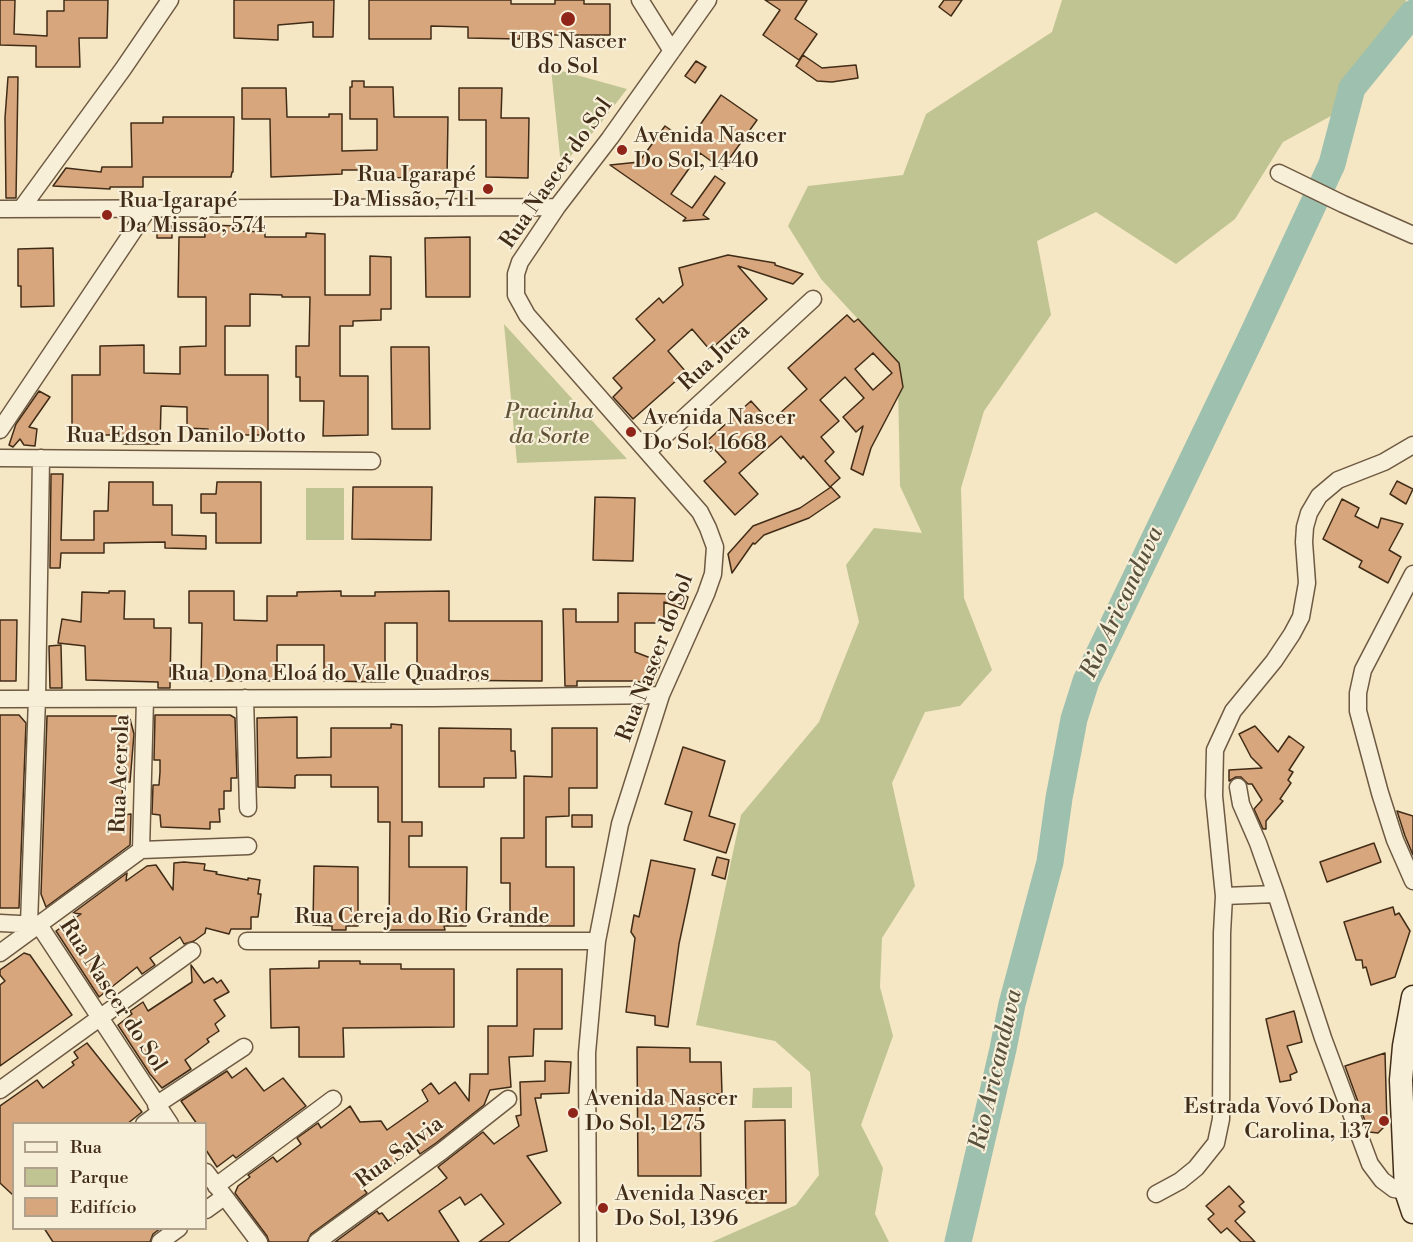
<!DOCTYPE html>
<html>
<head>
<meta charset="utf-8">
<style>
	body { margin:0 }
	#map { position:relative; width:1413px; height:1242px; overflow:hidden; background:#f5e6c4; font-family:"Libre Bodoni",serif }
	canvas { display:block }
	.legend { position:absolute; left:12px; top:1122px; width:195px; height:108px; box-sizing:border-box; background:#f8efd9; border:2px solid #afa18b; margin:0; padding:8px 10px; list-style:none; font-size:18px; color:#412c17 }
	.legend li { display:flex; align-items:center; gap:12px; height:30px }
	.legend b { width:30px; border:2px solid #afa18b }
</style>
</head>
<body>
<div id="map">
<canvas width="1413" height="1242"></canvas>
<ul class="legend">
<li><b style="height:8px;background:#f8efd9"></b>Rua</li>
<li><b style="height:16px;background:#bfc492"></b>Parque</li>
<li><b style="height:16px;background:#d7a67d"></b>Edifício</li>
</ul>
</div>
<script>
const c = document.querySelector('canvas').getContext('2d');
c.lineJoin = 'round';
function fillPath(path, color) {
  c.fillStyle = color;
  c.fill(path, 'evenodd');
}
function shape(rows) {
  const path = new Path2D();
  for (const r of rows) {
    path.moveTo(r[0], r[1]);
    for (let i = 2; i < r.length; i += 2) path.lineTo(r[i], r[i + 1]);
  }
  return path;
}
function stroke(path, color, width, dash) {
  c.strokeStyle = color;
  c.lineWidth = width;
  c.lineCap = dash ? 'butt' : 'round';
  c.setLineDash(dash || []);
  c.stroke(path);
}
function label(font, color, halo, rows, align = 'center') {
  c.font = font + ' "Libre Bodoni",serif';
  c.lineWidth = 4.5;
  c.setLineDash([]);
  c.textBaseline = 'middle';
  c.strokeStyle = halo;
  c.fillStyle = color;
  for (const [text, x, y, turn = 0] of rows) {
    c.save();
    c.translate(x, y);
    c.rotate((+turn || 0) * Math.PI / 180);
    c.textAlign = isNaN(turn) ? turn : align;
    if (halo) c.strokeText(text, 0, 0);
    c.fillText(text, 0, 0);
    c.restore();
  }
}
const green = shape([
	[1062,0,1406,0,1400,17,1342,110,1283,142,1235,219,1176,264,1096,212,1037,241,1051,315,984,411,961,488,964,598,992,670,960,706,925,712,892,783,915,886,882,938,880,987,893,1036,861,1125,883,1168,875,1214,889,1242,712,1242,796,1205,819,1175,810,1072,775,1041,696,1025,741,815,819,722,859,622,846,565,874,528,922,533,900,486,898,383,893,357,821,279,788,226,808,186,903,175,926,114,1052,32],
	[551,68,627,89,596,129,561,166],
	[504,324,627,459,517,463],
	[306,488,344,488,344,540,306,540],
	[792,1087,792,1108,752,1108,753,1088]
]);
const river = shape([
	[958,1242,1003,1049,1012,1004,1050,862,1059,798,1074,719,1086,681,1251,338,1332,164,1352,88,1413,13]
]);
const building = shape([
	[0,0,15,0,14,34,47,36,47,11,64,11,64,0,108,0,107,38,79,38,80,67,36,67,36,46,0,45,0,0],
	[234,0,334,0,333,37,313,37,313,22,278,25,278,40,234,38,234,0],
	[369,0,511,0,511,4,555,4,555,0,584,0,584,4,610,4,610,35,520,35,520,39,468,38,468,27,431,26,431,39,369,39,369,0],
	[765,0,807,0,795,19,817,34,799,60,763,35,780,10,765,0],
	[944,0,962,0,951,16,939,7,944,0],
	[803,55,822,68,856,65,858,78,832,82,817,81,796,66,803,55],
	[696,61,706,67,695,83,685,76,696,61],
	[8,77,18,77,16,198,6,198,5,118,8,77],
	[352,81,364,81,364,87,393,87,394,117,448,117,447,177,377,178,377,170,342,170,342,174,271,177,270,119,242,119,242,88,286,88,287,117,329,117,329,114,342,114,342,151,377,150,377,119,350,119,350,87,352,87,352,81],
	[459,88,502,88,501,118,529,118,528,178,486,177,486,120,459,120,459,88],
	[721,95,757,120,722,169,700,153,671,194,692,208,715,176,725,183,703,215,709,219,683,221,686,218,610,165,639,162,665,126,688,142,721,95],
	[163,117,234,117,233,172,232,172,231,177,143,177,143,187,110,187,110,189,53,186,66,168,101,172,102,167,132,167,131,123,163,123,163,117],
	[204,225,240,226,241,231,265,232,265,237,306,237,306,233,325,234,325,295,370,295,370,256,391,257,391,309,381,309,381,320,353,321,353,326,340,326,340,376,368,376,368,435,323,436,324,401,300,401,300,377,296,377,296,346,309,346,310,297,282,297,282,295,250,294,250,326,225,326,225,375,268,375,268,435,208,435,208,429,187,428,187,407,161,406,160,444,123,444,123,435,72,435,72,375,100,375,100,346,144,345,144,373,180,374,180,347,206,346,206,297,178,297,179,237,205,237,204,225],
	[157,226,172,226,172,238,157,238,157,226],
	[470,237,470,297,426,297,425,238,470,237],
	[53,248,54,306,21,307,21,286,18,286,18,249,53,248],
	[728,255,775,263,775,265,803,274,793,284,738,266,767,299,710,350,692,329,668,351,686,372,633,419,613,397,622,388,613,378,655,340,636,319,659,298,663,303,683,285,679,268,728,255],
	[847,315,854,322,858,319,899,363,903,387,871,448,863,475,851,469,863,426,856,432,843,417,864,398,845,377,820,400,839,421,821,437,834,452,825,461,840,478,830,487,803,456,801,459,781,436,739,473,758,494,735,515,704,481,726,462,707,441,751,401,770,422,807,389,788,368,847,315],
	[873,353,892,373,873,390,855,369,873,353],
	[391,347,429,347,430,429,392,429,391,347],
	[39,391,50,397,29,427,37,429,35,446,24,445,20,439,13,447,9,445,16,424,39,391],
	[51,474,63,474,61,540,94,540,94,511,108,511,109,482,153,482,153,505,172,505,172,535,206,536,206,549,165,548,165,542,104,543,104,553,61,553,60,568,50,568,51,474],
	[1397,481,1413,489,1406,504,1390,494,1397,481],
	[217,482,261,482,261,543,216,543,216,513,201,513,201,494,216,494,217,482],
	[353,487,432,487,431,540,352,539,353,487],
	[831,487,840,497,809,518,764,535,755,544,753,543,732,573,728,554,753,526,800,508,831,487],
	[595,497,635,498,633,561,593,560,595,497],
	[1342,499,1359,508,1355,516,1378,528,1381,518,1403,524,1389,550,1401,557,1388,583,1359,567,1362,561,1323,539,1342,499],
	[109,591,125,591,124,619,154,619,154,628,171,628,170,688,158,688,158,682,86,680,85,646,58,643,62,619,81,622,82,592,109,593,109,591],
	[189,591,234,591,234,620,267,621,267,596,297,596,297,592,341,591,341,596,375,596,375,592,449,591,449,621,542,621,542,681,417,680,417,623,385,623,385,682,324,681,324,645,277,645,277,681,201,681,202,623,189,623,189,591],
	[618,593,681,594,688,597,684,609,664,602,664,623,635,623,635,652,661,662,653,685,636,681,577,681,577,686,565,686,563,609,576,609,576,622,618,622,618,593],
	[0,620,17,620,16,681,0,681,0,620],
	[61,645,62,688,50,688,49,646,61,645],
	[0,715,19,715,26,723,19,908,0,908,0,715],
	[155,715,230,715,235,718,237,778,231,778,231,791,224,791,224,809,219,809,220,822,210,822,210,829,161,827,160,815,152,814,153,785,159,785,160,772,160,760,154,760,155,715],
	[47,716,127,716,130,719,134,734,130,782,122,782,123,815,131,814,130,845,46,907,41,894,47,716],
	[297,717,297,758,331,757,331,728,391,728,391,724,402,725,402,822,422,822,422,836,409,836,409,867,467,867,466,926,444,926,445,930,389,930,390,822,378,822,378,787,331,787,331,775,297,775,295,776,295,788,258,787,257,718,297,717],
	[1255,726,1278,752,1289,736,1304,747,1289,770,1293,772,1288,780,1291,783,1280,799,1283,801,1266,821,1266,829,1263,829,1254,809,1262,800,1252,784,1248,784,1241,777,1236,777,1229,781,1229,770,1262,768,1251,757,1239,734,1255,726],
	[439,728,511,729,511,751,515,751,516,778,484,778,484,787,439,787,439,728],
	[552,728,597,728,597,788,569,788,569,816,546,817,546,867,574,867,574,926,510,926,510,883,501,883,501,838,524,838,524,776,552,777,552,728],
	[683,747,725,761,709,816,735,824,726,853,684,840,692,812,665,804,683,747],
	[1397,811,1413,816,1413,855,1405,836,1397,811],
	[572,815,592,815,592,827,572,827,572,815],
	[1374,843,1381,862,1327,882,1320,862,1374,843],
	[717,857,729,860,725,879,712,875,717,857],
	[651,860,695,869,679,944,668,1027,655,1025,655,1016,626,1012,635,938,631,932,634,915,639,917,651,860],
	[184,862,205,864,204,870,217,872,216,874,248,880,248,878,260,880,258,894,261,894,258,917,251,917,251,929,231,929,229,934,206,928,205,933,194,941,184,944,180,937,150,958,155,965,142,974,137,967,99,997,56,931,81,914,73,913,127,873,126,881,147,866,156,865,173,890,174,863,184,862],
	[314,866,358,867,358,926,346,926,346,930,332,930,332,926,313,925,314,866],
	[1393,907,1395,915,1399,913,1410,931,1395,977,1371,985,1366,967,1363,968,1362,960,1356,960,1344,922,1393,907],
	[24,953,30,955,72,1015,0,1066,0,985,5,981,0,975,0,970,24,953],
	[319,961,360,961,360,964,401,964,401,969,454,969,454,1027,343,1028,344,1057,299,1057,299,1027,271,1028,270,969,319,968,319,961],
	[191,965,204,983,213,978,217,983,221,980,229,992,214,1000,225,1016,215,1024,219,1031,207,1039,209,1042,185,1060,191,1069,162,1088,150,1074,118,1025,132,1014,130,1011,143,1002,148,1011,192,982,191,965],
	[517,969,562,969,562,1029,534,1029,533,1056,509,1057,511,1087,490,1090,484,1105,436,1143,420,1154,416,1148,362,1187,367,1193,311,1234,307,1242,269,1242,267,1236,235,1193,238,1186,250,1177,248,1175,273,1157,277,1162,301,1144,297,1138,318,1123,321,1128,350,1106,360,1122,381,1121,387,1130,428,1101,422,1090,431,1083,439,1094,455,1082,469,1101,470,1074,488,1074,488,1026,517,1026,517,969],
	[1294,1011,1302,1042,1287,1046,1297,1072,1290,1075,1291,1080,1280,1082,1266,1019,1294,1011],
	[87,1043,142,1112,127,1124,14,1124,14,1196,0,1183,0,1106,37,1080,43,1088,55,1079,74,1065,72,1062,78,1058,74,1052,87,1043],
	[637,1047,690,1048,690,1062,721,1062,722,1094,700,1094,701,1176,638,1176,637,1047],
	[1385,1053,1387,1124,1378,1133,1369,1132,1345,1066,1385,1053],
	[545,1061,571,1062,569,1093,541,1094,541,1098,535,1098,547,1151,527,1156,561,1203,508,1242,479,1242,504,1224,481,1194,465,1205,460,1197,439,1211,459,1242,335,1242,377,1211,379,1214,382,1213,388,1221,438,1185,447,1178,438,1167,483,1132,494,1144,519,1126,516,1116,521,1115,520,1082,545,1081,545,1061],
	[246,1068,264,1091,283,1078,306,1106,236,1158,233,1155,217,1167,206,1150,206,1124,197,1124,181,1101,227,1071,232,1078,246,1068],
	[785,1120,786,1203,746,1203,745,1121,785,1120],
	[1229,1186,1244,1202,1239,1206,1245,1212,1235,1221,1255,1242,1241,1242,1227,1228,1221,1233,1208,1219,1214,1214,1206,1206,1229,1186],
	[44,1228,161,1228,153,1234,150,1242,53,1242,44,1228]
]);
const street = shape([
	[640,0,672,51],
	[1279,173,1343,204,1413,235],
	[0,209,557,207],
	[21,209,123,69,170,0],
	[0,430,148,209],
	[648,451,813,299],
	[0,458,372,461],
	[1413,574,1363,670,1358,693,1358,711,1380,793,1395,840,1413,881],
	[245,698,248,808],
	[0,699,434,698,661,695],
	[1238,787,1241,804,1258,843,1276,894,1323,1038,1370,1164,1382,1180,1394,1189,1406,1191,1413,1185],
	[141,850,145,699],
	[1224,896,1276,894],
	[0,923,39,925,170,1124],
	[29,924,37,698,41,458],
	[247,941,597,941],
	[0,953,141,850,248,846],
	[0,1090,192,951],
	[156,1105,244,1047],
	[144,1124,161,1111],
	[206,1172,259,1242],
	[216,1186,333,1099],
	[1156,1194,1180,1181,1196,1168,1216,1143,1221,1119,1222,933,1224,896,1214,796,1215,750,1233,711,1274,661,1292,634,1301,617,1307,583,1304,542,1305,527,1309,513,1319,496,1338,480,1384,462,1413,445],
	[206,1210,224,1197],
	[160,1242,179,1228],
	[317,1242,442,1151,508,1099],
	[588,1242,587,1053,597,941,620,824,661,695,706,594,713,574,715,547,708,528,700,512,527,315,516,295,516,274,520,262,557,207,610,138,708,0]
]);
const secondary = shape([
	[1413,997,1404,1046,1401,1080,1406,1191,1413,1212]
]);
const markers = [
	[568,19,8,"#8f2418"],
	[622,150,6,"#8f2418"],
	[488,189,6,"#8f2418"],
	[107,215,6,"#8f2418"],
	[631,432,6,"#8f2418"],
	[573,1113,6,"#8f2418"],
	[1384,1121,6,"#8f2418"],
	[603,1208,6,"#8f2418"]
];
const poiNames = [
	["UBS Nascer",568,43,"center"],
	["do Sol",568,68,"center"],
	["Avenida Nascer",634,137],
	["Do Sol, 1440",634,162],
	["Rua Igarapé",476,176,"right"],
	["Da Missão, 711",476,201,"right"],
	["Rua Igarapé",119,202],
	["Da Missão, 574",119,227],
	["Avenida Nascer",643,419],
	["Do Sol, 1668",643,444],
	["Avenida Nascer",585,1100],
	["Do Sol, 1275",585,1125],
	["Estrada Vovó Dona",1372,1108,"right"],
	["Carolina, 137",1372,1133,"right"],
	["Avenida Nascer",615,1195],
	["Do Sol, 1396",615,1220]
];
const streetNames = [
	["Rua Nascer do Sol",557,174,-55],
	["Rua Juca",715,358,-43],
	["Rua Edson Danilo Dotto",186,437],
	["Rua Nascer do Sol",656,658,-69],
	["Rua Dona Eloá do Valle Quadros",330,675],
	["Rua Acerola",121,774,-88],
	["Rua Cereja do Rio Grande",422,918],
	["Rua Nascer do Sol",112,996,57],
	["Rua Salvia",400,1153,-37]
];
const parkNames = [
	["Pracinha",549,413],
	["da Sorte",549,438]
];
const waterNames = [
	["Rio Aricanduva",1123,603,-65],
	["Rio Aricanduva",997,1070,-77]
];
fillPath(green, '#bfc492');
stroke(river, '#9dc0af', 27);
fillPath(building, '#d7a67d');
stroke(building, '#412c17', 1.5);
stroke(street, '#6e5a42', 19);
stroke(secondary, '#412c17', 25);
stroke(street, '#f8efd9', 16);
stroke(secondary, '#f8efd9', 22);
for (const [x, y, r, color] of markers) {
  const dot = new Path2D();
  dot.arc(x, y, r, 0, 2 * Math.PI);
  c.fillStyle = color;
  c.fill(dot);
  stroke(dot, '#f8efd9', 2);
}
label('22px', '#412c17', '#f8efd9', poiNames, 'left');
label('22px', '#412c17', '#f8efd9', streetNames);
label('italic 22px', '#605236', '#f8efd9', parkNames);
label('italic 24px', '#58513d', '#f8efd9', waterNames);
</script>
</body>
</html>
